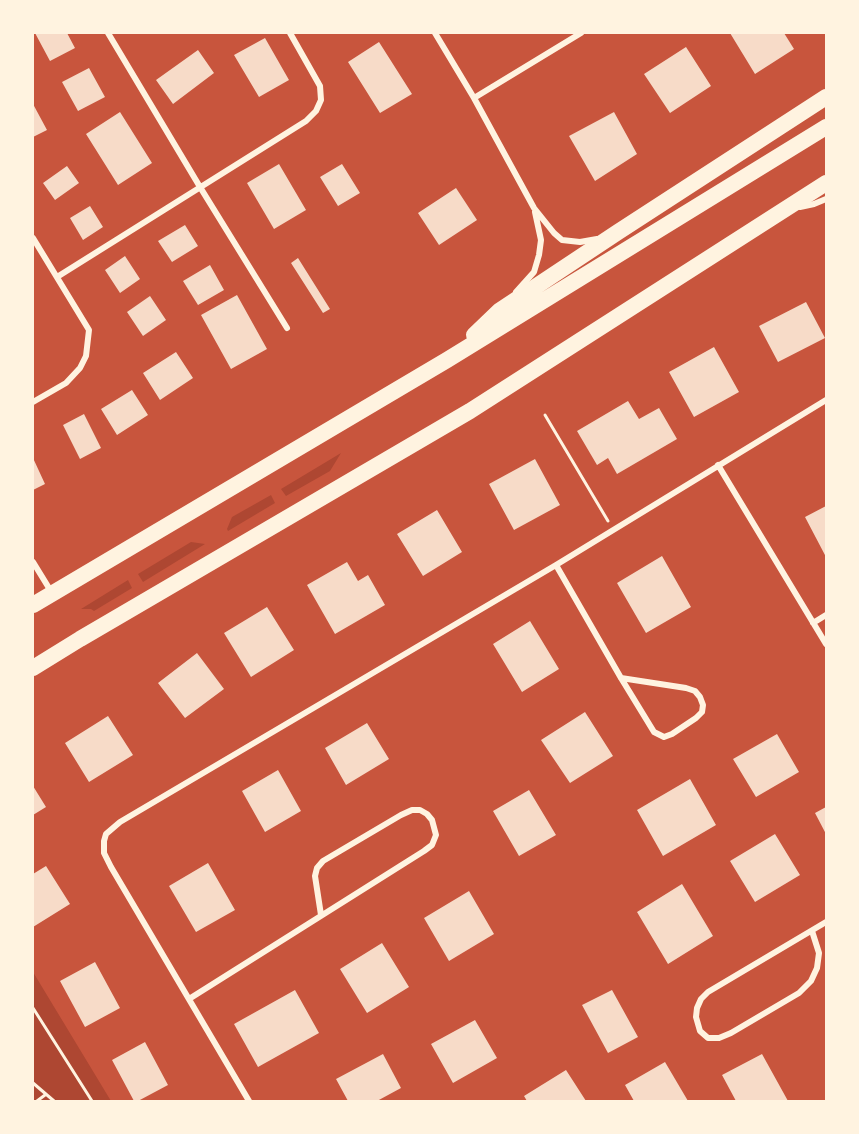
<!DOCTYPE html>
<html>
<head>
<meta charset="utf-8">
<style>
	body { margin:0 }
	#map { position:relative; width:859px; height:1134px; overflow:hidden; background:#c8553d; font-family:"Sofia Sans Condensed",sans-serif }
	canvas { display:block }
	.frame { position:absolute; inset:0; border:34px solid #fff3e0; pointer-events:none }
</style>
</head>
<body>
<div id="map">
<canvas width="859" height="1134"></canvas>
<div class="frame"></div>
</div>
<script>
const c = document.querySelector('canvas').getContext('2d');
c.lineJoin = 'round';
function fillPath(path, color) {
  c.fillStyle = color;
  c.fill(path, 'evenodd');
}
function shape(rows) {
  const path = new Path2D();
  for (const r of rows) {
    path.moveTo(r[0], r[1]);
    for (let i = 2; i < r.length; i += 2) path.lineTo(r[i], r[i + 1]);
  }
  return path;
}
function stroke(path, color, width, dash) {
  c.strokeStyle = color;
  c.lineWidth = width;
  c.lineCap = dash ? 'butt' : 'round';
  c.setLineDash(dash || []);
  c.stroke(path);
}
const green = shape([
	[341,453,330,471,286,496,281,489],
	[271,495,275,503,228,531,227,529,232,517],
	[191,542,205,544,143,582,138,574],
	[128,580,132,588,94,611,91,609,81,609],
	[33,972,111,1101,33,1101]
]);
const building = shape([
	[35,33,67,33,75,48,50,61],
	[730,33,784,33,794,49,755,74],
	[265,38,289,80,259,97,234,55],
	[379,42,412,94,380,113,348,62],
	[686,47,711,86,670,113,644,74],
	[198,50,214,73,173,104,156,80],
	[89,68,105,97,78,111,62,82],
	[33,104,47,130,33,137],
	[120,112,152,163,118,185,86,134],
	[614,112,637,154,595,181,569,136],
	[279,164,306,210,274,229,247,183],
	[342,164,360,193,338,206,320,177],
	[67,166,79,183,55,200,43,183],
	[456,188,477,220,439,245,418,213],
	[90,206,103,227,83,240,70,218],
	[185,225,198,246,172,262,158,241],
	[125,256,140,279,120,293,105,270],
	[298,258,330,309,323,313,291,263],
	[210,265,224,290,198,305,183,281],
	[237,295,267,349,231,369,201,315],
	[150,296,166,320,143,336,127,312],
	[806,302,825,338,778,362,759,326],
	[714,347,739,392,694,417,669,372],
	[176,352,193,378,160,400,143,373],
	[132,390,148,415,117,435,101,409],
	[628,401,639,419,659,408,677,439,617,474,608,458,597,465,577,431],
	[84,414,101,448,80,459,63,425],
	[33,458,45,484,33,490],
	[535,459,560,505,514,530,489,484],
	[826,506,826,557,805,517],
	[437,510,462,552,423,576,397,534],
	[662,556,691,607,646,633,617,583],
	[347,562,358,581,368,575,385,605,335,634,307,585],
	[267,607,294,650,251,677,224,633],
	[530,621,559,669,522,692,493,644],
	[197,653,224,689,185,718,158,683],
	[585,712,613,756,570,783,541,740],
	[108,716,133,755,89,782,65,743],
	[367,723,389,759,346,785,325,748],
	[777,734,799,772,756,797,733,759],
	[278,770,301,811,265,832,242,791],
	[690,779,716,825,663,856,637,810],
	[33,786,46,807,33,815],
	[529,790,556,835,519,856,493,811],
	[826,807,826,834,815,813],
	[775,834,800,875,755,902,730,861],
	[208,863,235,910,196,932,169,886],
	[46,866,70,904,33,927,33,874],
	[682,884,713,936,668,964,637,912],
	[469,891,494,934,449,961,424,918],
	[382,943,409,987,367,1013,340,969],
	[95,962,120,1008,85,1027,60,981],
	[295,990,319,1033,258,1067,234,1024],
	[612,990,638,1037,608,1053,582,1005],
	[475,1020,497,1058,453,1083,431,1044],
	[145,1042,168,1085,138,1101,134,1101,112,1060],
	[383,1054,401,1088,377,1101,348,1101,336,1079],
	[762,1054,788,1101,736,1101,722,1075],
	[665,1062,688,1101,634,1101,625,1085],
	[566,1070,586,1101,527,1101,524,1096]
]);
const path = shape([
	[545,415,608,521],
	[33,1008,92,1101],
	[33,1083,54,1101],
	[37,1101,45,1095]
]);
const minor = shape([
	[108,33,200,187,287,328],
	[435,33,474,98,534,208,554,233,562,240,580,242,597,239],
	[474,98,581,33],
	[800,207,814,204,826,199],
	[33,238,89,330,86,356,80,368,66,383,33,402],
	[57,277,306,121,316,111,321,100,320,86,290,33],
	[516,292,534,272,539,255,541,240,535,212],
	[718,465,826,644],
	[33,562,52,593],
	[556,565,621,678,654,732,664,737,672,734,696,718,702,712,703,705,700,697,695,691,686,688,621,678],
	[813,623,826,615],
	[812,931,819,953,817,968,811,981,799,993,731,1033,719,1038,708,1038,700,1031,696,1017,697,1008,701,999,708,992,826,922],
	[189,999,424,851,432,845,436,835,432,820,427,814,420,810,412,810,401,815,323,861,317,868,315,876,321,915],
	[249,1101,111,867,104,853,104,841,106,834,120,822,556,565,826,400]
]);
const trunk = shape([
	[474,335,499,311,618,232,826,97],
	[33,605,447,360,826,127],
	[33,668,80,639,470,411,826,183]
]);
fillPath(green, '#ae4732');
fillPath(building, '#f7dbc8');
stroke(path, '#fff3e0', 3);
stroke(minor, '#fff3e0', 6);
stroke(trunk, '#fff3e0', 16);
</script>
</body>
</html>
